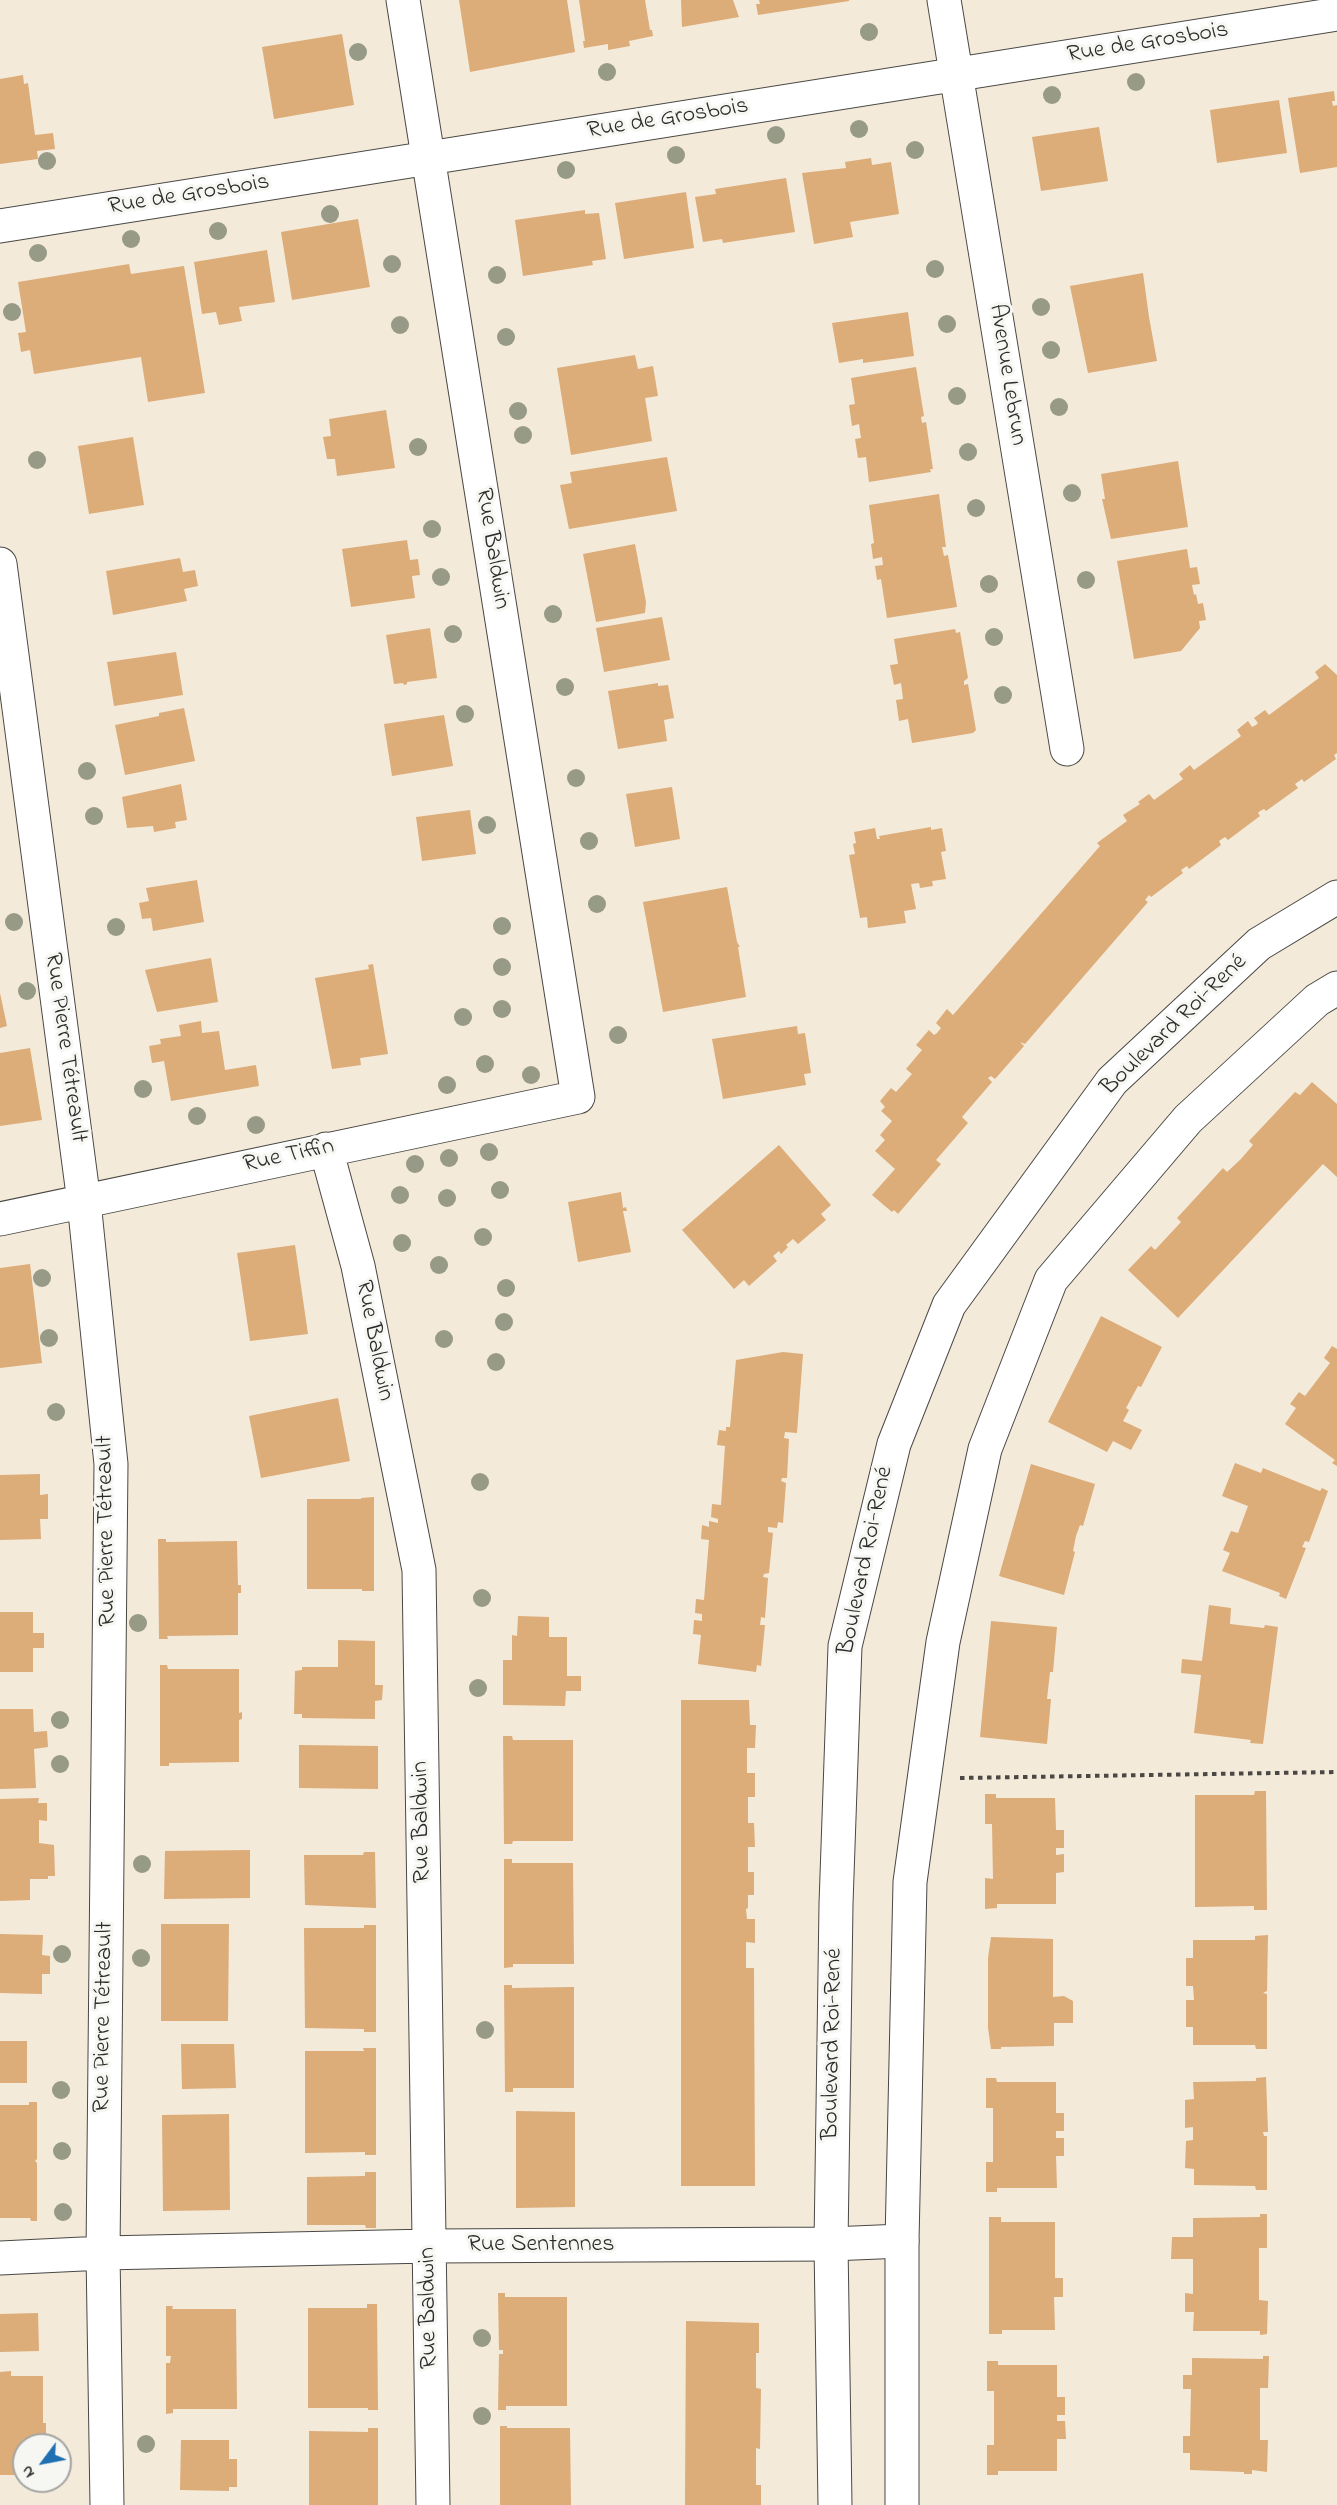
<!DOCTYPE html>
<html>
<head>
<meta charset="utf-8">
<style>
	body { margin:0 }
	#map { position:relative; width:1337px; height:2505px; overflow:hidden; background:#f4ead9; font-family:"Indie Flower",sans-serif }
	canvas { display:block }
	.north { position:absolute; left:12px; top:2433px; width:60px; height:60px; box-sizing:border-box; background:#f6f6f2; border:2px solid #a5a5a2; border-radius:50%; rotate:238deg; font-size:16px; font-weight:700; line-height:24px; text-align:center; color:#2b2b2b }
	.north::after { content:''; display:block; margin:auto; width:21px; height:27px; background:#1f6fb2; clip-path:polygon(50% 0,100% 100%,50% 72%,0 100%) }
</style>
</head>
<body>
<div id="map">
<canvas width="1337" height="2505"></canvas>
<div class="north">N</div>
</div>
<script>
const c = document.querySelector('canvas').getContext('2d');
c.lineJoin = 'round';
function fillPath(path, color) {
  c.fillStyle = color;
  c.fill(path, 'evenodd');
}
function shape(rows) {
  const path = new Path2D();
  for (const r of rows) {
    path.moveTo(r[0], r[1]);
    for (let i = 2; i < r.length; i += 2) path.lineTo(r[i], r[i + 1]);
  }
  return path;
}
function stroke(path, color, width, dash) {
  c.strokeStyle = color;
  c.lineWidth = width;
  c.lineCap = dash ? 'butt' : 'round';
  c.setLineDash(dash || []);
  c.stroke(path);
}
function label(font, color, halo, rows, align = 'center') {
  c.font = font + ' "Indie Flower",sans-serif';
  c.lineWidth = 6;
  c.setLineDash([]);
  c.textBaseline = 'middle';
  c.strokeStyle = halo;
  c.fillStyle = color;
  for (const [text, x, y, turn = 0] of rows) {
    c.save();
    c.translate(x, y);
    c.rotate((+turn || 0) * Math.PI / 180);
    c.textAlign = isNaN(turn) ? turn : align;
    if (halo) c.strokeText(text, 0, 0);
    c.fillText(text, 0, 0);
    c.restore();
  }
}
const building = shape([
	[459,0,567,0,575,52,470,72],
	[579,0,645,0,650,30,652,30,653,36,629,41,630,46,608,50,608,44,584,48,583,41,585,41],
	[681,0,733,0,739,17,682,27],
	[759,0,849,0,849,1,758,15,756,4,760,4],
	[342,34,354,105,274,119,262,47],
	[23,75,24,84,28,83,35,135,53,133,55,149,37,151,38,159,0,164,0,79],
	[1334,91,1335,101,1332,101,1333,106,1337,105,1337,167,1300,173,1288,98],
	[1279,100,1287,153,1217,163,1210,110],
	[1099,127,1108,181,1041,191,1032,137],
	[871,158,872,165,891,162,899,214,850,222,853,237,814,244,802,173,846,168,845,162],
	[786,178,795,232,723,243,722,239,703,242,695,197,716,194,715,189],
	[686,192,694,248,624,259,615,203],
	[585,210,585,214,599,213,606,259,592,261,593,265,523,276,515,220],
	[358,219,370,287,292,300,281,232],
	[267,250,275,302,239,307,242,321,219,325,216,312,202,314,194,262],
	[129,264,131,274,184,266,205,393,148,402,141,357,34,374,30,350,21,352,18,333,26,332,18,282],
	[1143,273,1149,317,1157,361,1088,373,1070,286],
	[908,312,914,356,863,363,863,359,839,363,832,323],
	[635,355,638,369,653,366,658,396,645,398,652,441,571,455,557,368],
	[916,367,924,416,921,417,922,423,926,422,933,469,930,469,931,472,869,482,866,457,858,458,855,439,861,438,859,424,852,426,849,405,855,404,851,378],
	[386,410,395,468,337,476,335,459,327,459,323,437,331,436,329,419],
	[133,437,144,505,89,514,78,446],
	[667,457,677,511,569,529,560,485,572,483,570,472],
	[1178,461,1188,527,1111,539,1102,499,1105,499,1101,474],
	[939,494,946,547,942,547,944,556,948,555,957,607,887,618,881,579,877,580,875,566,883,565,882,557,873,559,871,544,874,543,869,505],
	[407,540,410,560,418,559,420,575,412,576,415,598,351,607,342,549],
	[635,544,646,602,645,613,596,622,583,554],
	[1187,549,1190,568,1197,567,1200,584,1192,585,1194,595,1196,594,1198,604,1203,603,1206,620,1199,621,1200,628,1181,651,1134,659,1117,561],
	[180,558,183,572,195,570,198,586,184,589,187,601,113,615,106,571],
	[662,617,670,660,604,672,596,628],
	[430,628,437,678,407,682,407,684,404,685,403,683,394,684,386,635],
	[955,629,956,633,960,632,968,678,964,681,964,685,968,684,976,730,973,733,912,743,908,719,899,721,896,700,903,699,901,683,894,685,890,665,898,664,894,639],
	[176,652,183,695,114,706,107,662],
	[1325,664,1337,675,1337,753,1334,755,1336,759,1304,782,1302,779,1295,784,1298,788,1266,811,1264,809,1260,811,1258,813,1260,816,1228,840,1225,837,1219,841,1221,845,1189,869,1187,866,1181,870,1183,873,1151,897,1149,895,1145,900,1148,902,1025,1044,1020,1042,1024,1046,995,1079,991,1076,988,1078,992,1082,962,1117,968,1123,936,1160,941,1164,898,1214,894,1210,892,1212,872,1195,895,1169,875,1151,885,1140,880,1135,892,1121,881,1111,885,1107,880,1101,891,1088,896,1092,912,1074,906,1069,922,1050,916,1045,929,1030,934,1035,937,1033,941,1028,936,1023,947,1009,953,1015,1100,846,1097,843,1127,821,1123,815,1137,806,1140,804,1138,802,1149,794,1154,800,1183,779,1179,774,1190,765,1194,770,1241,736,1237,730,1248,721,1252,727,1256,725,1258,723,1254,718,1265,710,1269,715,1319,678,1315,672],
	[658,683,658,686,668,685,674,718,664,720,667,741,618,749,608,691],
	[184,708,195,761,125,775,115,725,159,716,159,713],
	[444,715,453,766,392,776,384,724],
	[181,784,187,820,175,822,176,828,154,832,153,826,127,828,122,797],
	[672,787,680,839,635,847,626,794],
	[470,810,476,854,422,861,416,817],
	[931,827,931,830,942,828,946,851,941,852,946,879,932,881,933,886,920,888,919,883,911,884,916,909,904,911,906,923,868,928,867,917,860,918,849,855,855,854,853,844,856,843,854,832,875,828,877,839,880,839,879,836],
	[197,880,204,922,153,931,151,918,142,919,139,903,149,901,146,888],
	[727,887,737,942,740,947,738,947,746,997,663,1012,643,902],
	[211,958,218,1002,157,1012,145,970],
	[373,964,388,1054,360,1058,361,1065,332,1069,315,978,369,969,368,965],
	[0,993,7,1026,0,1028],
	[201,1021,202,1033,219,1031,225,1070,256,1065,259,1086,171,1101,164,1061,152,1063,149,1046,161,1044,160,1039,181,1036,179,1025],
	[797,1026,798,1034,805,1033,811,1073,804,1074,806,1085,723,1099,712,1039],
	[30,1048,42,1120,0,1126,0,1053],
	[1312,1082,1337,1104,1337,1177,1323,1164,1178,1318,1128,1270,1151,1246,1155,1250,1181,1222,1177,1218,1223,1168,1227,1172,1241,1159,1253,1145,1249,1141,1295,1092,1300,1095],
	[779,1145,831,1205,821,1214,826,1220,798,1244,793,1239,786,1245,788,1247,781,1254,779,1251,773,1256,777,1261,749,1286,744,1280,734,1289,682,1230],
	[621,1192,623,1208,626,1207,627,1211,623,1211,631,1252,578,1262,568,1202],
	[295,1245,308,1334,250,1341,237,1253],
	[30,1264,42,1363,0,1368,0,1268],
	[1101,1316,1162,1347,1141,1387,1138,1386,1126,1408,1129,1410,1123,1421,1142,1430,1131,1450,1113,1441,1107,1452,1048,1422],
	[1332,1346,1337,1349,1337,1466,1332,1463,1335,1460,1285,1424,1296,1408,1290,1404,1299,1392,1305,1396,1330,1363,1324,1358],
	[783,1352,803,1354,797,1433,785,1432,784,1438,789,1439,787,1478,782,1478,781,1481,786,1483,783,1523,778,1522,777,1528,768,1527,768,1532,773,1533,769,1573,764,1574,763,1577,768,1578,765,1618,761,1617,760,1625,765,1625,761,1666,757,1665,756,1672,698,1664,701,1635,693,1634,694,1620,702,1621,702,1614,695,1613,696,1599,704,1600,709,1540,701,1539,702,1525,709,1527,709,1521,718,1523,718,1519,711,1517,712,1504,721,1505,725,1446,717,1445,719,1430,726,1431,726,1427,730,1427,736,1360],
	[338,1398,350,1461,261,1478,249,1416],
	[1235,1463,1261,1473,1263,1468,1320,1491,1322,1488,1328,1491,1309,1542,1305,1541,1302,1547,1306,1548,1286,1599,1279,1596,1280,1593,1222,1571,1230,1553,1223,1550,1231,1531,1238,1533,1248,1506,1222,1496],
	[1031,1464,1095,1484,1083,1526,1080,1525,1076,1536,1073,1551,1075,1552,1064,1595,999,1576],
	[40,1474,40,1495,48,1494,48,1519,40,1519,41,1539,0,1540,0,1475],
	[374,1497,374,1591,362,1591,362,1589,307,1589,307,1499,361,1499,361,1498],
	[158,1539,166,1539,166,1542,237,1541,238,1585,241,1585,241,1593,238,1593,238,1635,167,1636,168,1639,159,1639],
	[1209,1605,1231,1608,1230,1624,1264,1628,1265,1625,1278,1627,1263,1744,1250,1743,1251,1740,1194,1733,1201,1675,1181,1673,1182,1659,1202,1661],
	[0,1612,33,1612,33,1633,44,1633,44,1648,33,1648,33,1672,0,1672],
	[518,1616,549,1617,549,1637,567,1637,567,1676,581,1676,581,1691,566,1691,565,1706,503,1705,503,1660,512,1660,512,1635,517,1636],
	[991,1621,1057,1627,1053,1672,1050,1672,1047,1699,1051,1699,1047,1744,980,1737],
	[338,1640,375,1641,375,1685,383,1685,382,1700,375,1701,375,1719,302,1718,302,1714,294,1714,295,1671,302,1670,302,1667,338,1667],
	[160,1665,167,1665,168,1669,239,1669,239,1713,242,1712,242,1719,239,1720,239,1762,169,1763,169,1766,160,1766],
	[681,1700,749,1700,750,1725,756,1725,755,1748,747,1748,747,1773,755,1773,755,1797,748,1797,748,1823,754,1823,755,1847,748,1847,748,1872,754,1872,754,1895,748,1895,748,1908,746,1909,747,1919,755,1919,755,1943,746,1942,746,1968,754,1968,755,2186,681,2186],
	[0,1709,33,1709,34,1732,47,1731,48,1747,34,1749,36,1788,0,1789],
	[503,1736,512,1736,513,1740,573,1740,573,1841,513,1841,512,1844,504,1844],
	[299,1745,378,1746,378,1789,299,1788],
	[1255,1791,1266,1791,1267,1910,1254,1910,1254,1906,1195,1907,1195,1795,1254,1795],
	[985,1794,996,1794,996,1798,1055,1798,1056,1830,1064,1830,1064,1848,1056,1848,1056,1855,1064,1854,1064,1872,1056,1873,1056,1904,997,1904,997,1908,985,1909,985,1878,993,1879,992,1824,985,1824],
	[39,1798,38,1803,47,1803,47,1821,39,1820,39,1843,54,1845,55,1876,48,1876,48,1879,30,1879,30,1900,0,1901,0,1799],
	[250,1850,250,1898,164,1899,165,1851],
	[364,1852,375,1852,376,1908,305,1905,304,1855,363,1855],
	[504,1859,512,1859,512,1863,573,1863,574,1964,513,1964,513,1967,504,1968],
	[161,1924,229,1924,228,2021,161,2021],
	[364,1925,376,1925,376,2032,364,2032,364,2029,305,2028,304,1928,364,1928],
	[0,1934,43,1935,42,1955,50,1956,50,1974,42,1974,42,1994,0,1993],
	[1268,1935,1267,1991,1263,1993,1267,1994,1267,2049,1256,2049,1255,2045,1193,2045,1193,2027,1186,2027,1186,2000,1194,2000,1193,1986,1186,1986,1186,1958,1193,1958,1193,1940,1255,1940,1255,1936],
	[991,1937,1053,1939,1053,1997,1064,1996,1073,2001,1073,2023,1054,2023,1054,2046,1001,2047,1001,2049,991,2049,988,2028,988,1958],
	[504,1985,512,1985,512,1988,574,1987,574,2088,513,2088,513,2092,505,2092],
	[0,2041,27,2041,27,2083,0,2083],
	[181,2044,234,2044,236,2088,182,2089],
	[363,2048,376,2048,376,2155,365,2155,365,2152,305,2153,305,2051,364,2051],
	[1266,2077,1268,2132,1263,2132,1264,2136,1267,2136,1267,2190,1256,2190,1255,2186,1194,2185,1194,2169,1185,2168,1186,2141,1193,2140,1193,2127,1185,2128,1185,2100,1194,2099,1193,2082,1256,2081,1256,2078],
	[986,2078,996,2078,997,2082,1056,2082,1056,2113,1064,2113,1064,2131,1056,2131,1056,2138,1064,2138,1064,2156,1056,2156,1057,2188,997,2188,997,2192,986,2192,986,2162,993,2162,993,2108,986,2108],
	[29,2102,37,2102,37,2159,35,2161,37,2163,37,2221,31,2221,30,2218,0,2218,0,2105,29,2105],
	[516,2111,575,2112,575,2207,516,2208],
	[229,2114,230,2210,163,2211,162,2115],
	[365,2172,376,2172,376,2228,366,2228,365,2225,307,2225,307,2177,365,2176],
	[1260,2214,1267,2214,1267,2248,1259,2248,1259,2300,1268,2301,1267,2334,1260,2335,1260,2331,1193,2331,1194,2312,1185,2312,1185,2293,1193,2294,1193,2259,1171,2259,1172,2237,1193,2237,1193,2218,1260,2217],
	[989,2217,1001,2217,1001,2222,1055,2222,1055,2278,1063,2278,1063,2297,1054,2297,1055,2330,1002,2330,1002,2334,989,2334],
	[498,2293,505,2293,505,2297,567,2297,567,2406,506,2406,506,2410,498,2410,499,2354,503,2354,503,2350,499,2350],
	[367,2304,377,2304,378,2410,368,2410,368,2408,308,2408,308,2308,367,2308],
	[166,2306,173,2306,172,2309,236,2309,237,2409,173,2409,173,2413,166,2414,166,2363,170,2363,171,2356,166,2356],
	[38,2313,39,2351,0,2352,0,2314],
	[686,2321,759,2323,759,2353,756,2353,756,2388,761,2389,760,2449,756,2448,756,2485,761,2485,761,2505,685,2505],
	[1263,2356,1269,2356,1268,2388,1260,2388,1260,2440,1268,2440,1267,2472,1252,2470,1252,2474,1244,2474,1244,2472,1190,2470,1190,2453,1183,2453,1183,2436,1190,2436,1191,2389,1183,2389,1183,2375,1192,2375,1192,2358,1263,2359],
	[987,2361,998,2361,998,2365,1057,2365,1057,2397,1065,2397,1065,2415,1057,2415,1057,2421,1065,2421,1066,2439,1057,2439,1057,2471,998,2471,998,2475,987,2475,987,2445,994,2445,994,2391,987,2391],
	[11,2371,11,2376,43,2376,43,2423,46,2423,46,2445,24,2445,24,2475,0,2475,0,2372],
	[500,2426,507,2426,507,2428,570,2428,571,2505,500,2505],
	[368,2428,378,2428,378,2505,309,2505,309,2431,368,2432],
	[181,2440,229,2440,229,2459,237,2459,237,2487,229,2487,229,2491,180,2490]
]);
const path = shape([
	[960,1778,1337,1772]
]);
const minor = shape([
	[944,0,1067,749],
	[0,226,1337,14],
	[0,564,84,1202,111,1464,103,2253,107,2505],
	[326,1149,358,1266,419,1570,433,2505],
	[0,1219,578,1097,403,0],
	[0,2258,103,2253,430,2246,831,2244,902,2241]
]);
const tertiary = shape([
	[835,2505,831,2244,836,1904,845,1646,894,1444,949,1305,1112,1081,1259,944,1337,897],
	[902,2505,902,2241,910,1882,943,1642,985,1449,1051,1280,1188,1119,1317,1000,1337,988]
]);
const trees = [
	[869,32],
	[358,52],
	[607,72],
	[1136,82],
	[1052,95],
	[859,129],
	[776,135],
	[915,150],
	[676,155],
	[47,161],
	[566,170],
	[330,214],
	[218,231],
	[131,239],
	[38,253],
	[392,264],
	[935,269],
	[497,275],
	[1041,307],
	[12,312],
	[947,324],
	[400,325],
	[506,337],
	[1051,350],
	[957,396],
	[1059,407],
	[518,411],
	[523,435],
	[418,447],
	[968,452],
	[37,460],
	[1072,493],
	[976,508],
	[432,529],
	[441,577],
	[1086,580],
	[989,584],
	[553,614],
	[453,634],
	[994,637],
	[565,687],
	[1003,695],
	[465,714],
	[87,771],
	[576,778],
	[94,816],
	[487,825],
	[589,841],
	[597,904],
	[14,922],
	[502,926],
	[116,927],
	[502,967],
	[27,991],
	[502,1009],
	[463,1017],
	[618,1035],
	[485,1064],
	[531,1075],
	[447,1085],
	[143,1089],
	[197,1116],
	[256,1125],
	[489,1152],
	[449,1158],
	[415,1164],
	[500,1190],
	[400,1195],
	[447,1198],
	[483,1237],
	[402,1243],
	[439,1265],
	[42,1278],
	[506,1288],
	[504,1322],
	[49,1338],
	[444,1339],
	[496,1362],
	[56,1412],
	[480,1482],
	[482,1598],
	[138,1623],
	[478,1688],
	[60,1720],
	[60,1764],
	[142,1864],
	[62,1954],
	[141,1958],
	[485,2030],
	[61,2090],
	[62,2151],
	[63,2212],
	[482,2338],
	[482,2416],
	[146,2444]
];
const streetNames = [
	["Rue de Grosbois",1148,44,-9],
	["Rue de Grosbois",668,120,-9],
	["Rue de Grosbois",189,196,-9],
	["Avenue Lebrun",1006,375,81],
	["Rue Baldwin",491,549,81],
	["Boulevard Roi-René",1175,1026,-44],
	["Rue Pierre Tétreault",64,1048,82],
	["Rue Tiffin",289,1157,-12],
	["Rue Baldwin",373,1341,79],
	["Rue Pierre Tétreault",108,1531,-91],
	["Boulevard Roi-René",867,1561,-78],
	["Rue Baldwin",423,1822,-91],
	["Rue Pierre Tétreault",105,2017,-89],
	["Boulevard Roi-René",834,2044,-89],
	["Rue Sentennes",541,2246],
	["Rue Baldwin",430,2308,-91]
];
fillPath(building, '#dcac79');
stroke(minor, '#494845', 35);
stroke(tertiary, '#494845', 35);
stroke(path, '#494845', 4, [4.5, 4.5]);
stroke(minor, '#fff', 33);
stroke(tertiary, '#fff', 33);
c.fillStyle = '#969a86';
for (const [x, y] of trees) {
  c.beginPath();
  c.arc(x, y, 9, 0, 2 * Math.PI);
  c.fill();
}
label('24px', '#2b2b2b', '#f6f6f2', streetNames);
</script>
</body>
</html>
